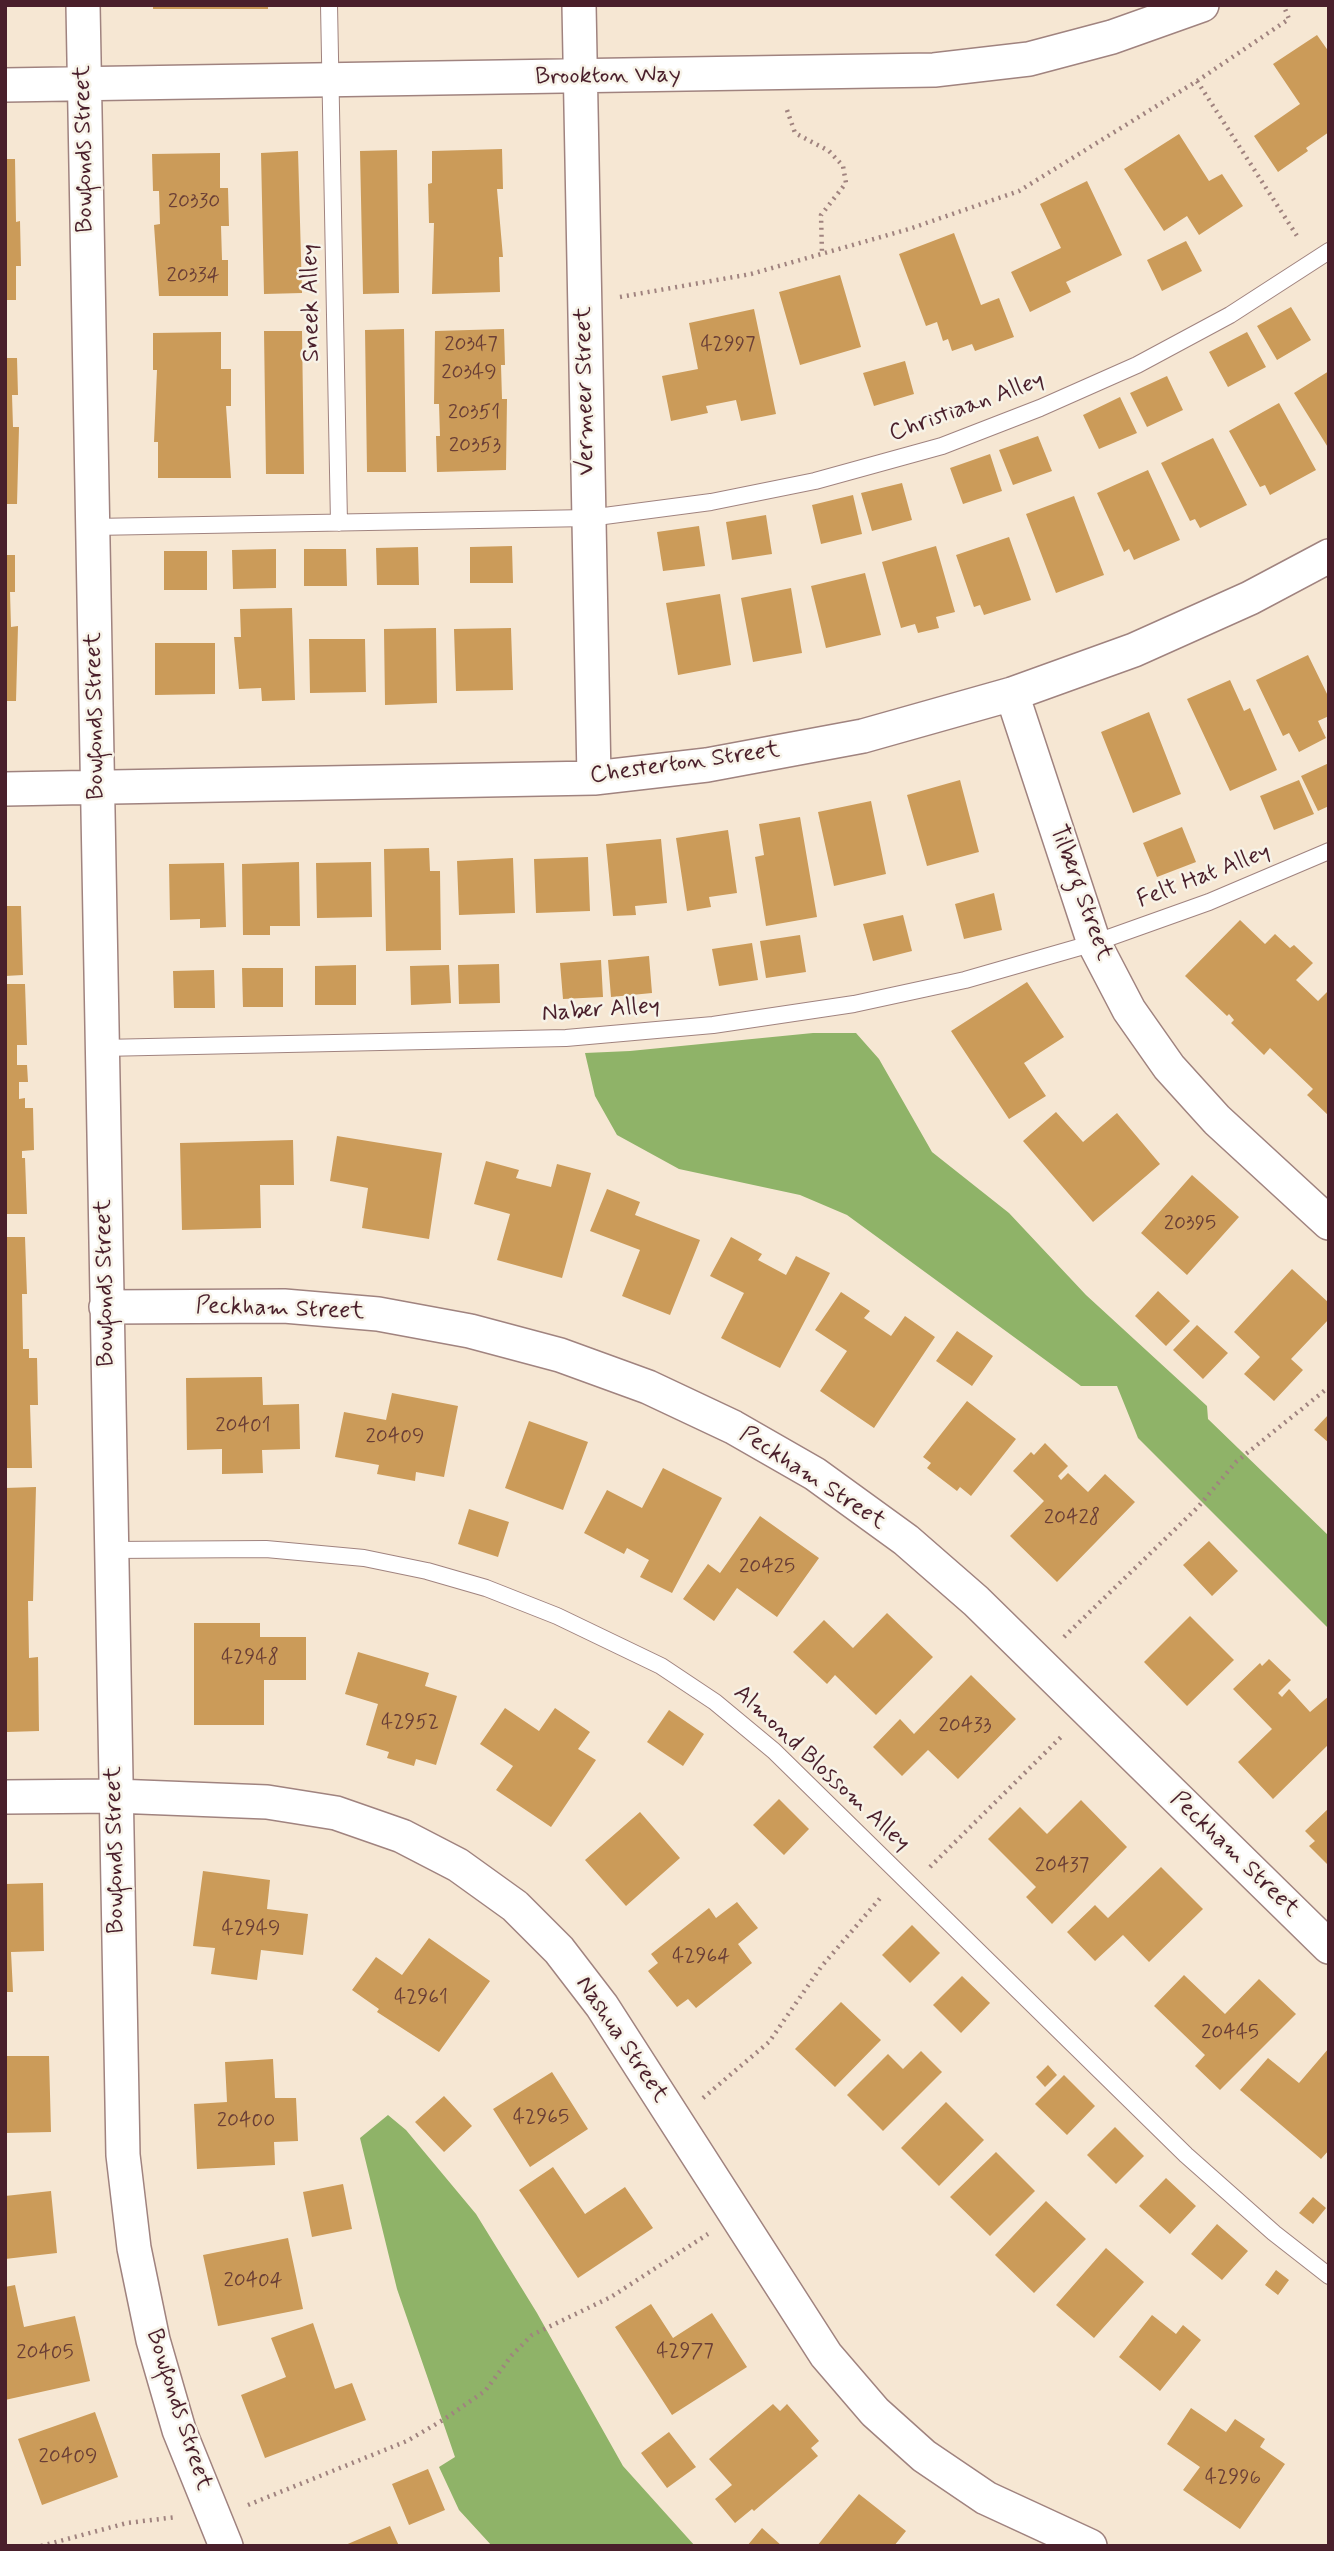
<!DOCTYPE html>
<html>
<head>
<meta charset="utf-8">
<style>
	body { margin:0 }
	#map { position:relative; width:1334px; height:2551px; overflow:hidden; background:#f6e7d3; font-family:Mynerve,sans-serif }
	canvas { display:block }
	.frame { position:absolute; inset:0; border:7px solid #4a1f2b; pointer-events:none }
</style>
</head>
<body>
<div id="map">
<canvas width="1334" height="2551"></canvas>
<div class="frame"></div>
</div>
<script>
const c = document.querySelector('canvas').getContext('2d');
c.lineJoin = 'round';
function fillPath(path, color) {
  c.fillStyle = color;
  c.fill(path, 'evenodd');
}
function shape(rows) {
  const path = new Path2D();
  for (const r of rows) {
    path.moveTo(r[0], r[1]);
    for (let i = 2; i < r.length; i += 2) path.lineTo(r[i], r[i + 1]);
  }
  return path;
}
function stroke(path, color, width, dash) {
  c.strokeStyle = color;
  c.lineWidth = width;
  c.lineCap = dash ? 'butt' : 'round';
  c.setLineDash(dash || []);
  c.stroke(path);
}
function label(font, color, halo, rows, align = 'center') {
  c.font = font + ' Mynerve,sans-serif';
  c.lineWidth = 5;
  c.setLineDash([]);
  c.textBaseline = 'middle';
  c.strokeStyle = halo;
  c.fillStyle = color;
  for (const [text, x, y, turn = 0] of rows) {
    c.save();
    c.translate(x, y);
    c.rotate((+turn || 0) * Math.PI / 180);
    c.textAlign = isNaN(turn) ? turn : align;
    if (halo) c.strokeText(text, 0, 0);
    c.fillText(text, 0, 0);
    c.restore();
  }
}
const forest = shape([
	[813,1033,856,1033,879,1059,932,1152,1009,1213,1086,1295,1207,1406,1208,1419,1329,1536,1329,1629,1138,1438,1117,1386,1081,1386,847,1215,800,1195,679,1169,617,1135,595,1096,585,1053,630,1051],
	[388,2115,406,2130,476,2214,537,2313,623,2466,695,2546,492,2546,459,2510,439,2467,455,2457,397,2289,360,2138]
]);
const building = shape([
	[153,5,268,5,268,9,153,9],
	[1317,35,1329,52,1329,132,1306,148,1308,151,1278,172,1254,136,1300,104,1273,64],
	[1179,134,1209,181,1222,174,1243,206,1199,235,1187,216,1164,231,1124,169],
	[502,149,503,189,497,189,503,257,499,257,500,292,432,294,434,223,429,223,428,184,432,183,432,151],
	[397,150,399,293,363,294,360,151],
	[298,151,302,293,264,294,261,153],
	[220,153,220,188,228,188,229,226,221,226,222,260,228,260,228,296,159,296,154,225,160,224,159,191,153,191,152,154],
	[5,159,15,159,16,222,20,221,21,266,16,266,16,300,5,300],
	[1087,181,1122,255,1066,282,1071,292,1030,312,1011,272,1061,248,1040,204],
	[954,233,981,305,999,298,1014,337,975,351,972,344,952,351,948,339,943,341,937,322,926,326,899,254],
	[1186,241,1202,271,1162,291,1147,260],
	[840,275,861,347,800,365,779,292],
	[1291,307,1311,340,1277,360,1257,326],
	[754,309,776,414,741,421,736,400,706,406,708,413,671,421,662,376,698,369,689,323],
	[404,329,406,472,367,472,365,330],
	[504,329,505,365,501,365,502,399,507,399,506,470,437,472,436,436,440,436,439,404,434,404,435,331],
	[264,331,302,331,304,474,266,474],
	[221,332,221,369,231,369,231,406,226,406,231,478,158,478,158,442,154,442,157,370,153,370,153,333],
	[1247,332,1266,367,1228,387,1209,352],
	[5,358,17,358,18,395,12,395,13,427,19,427,17,504,5,504],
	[905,361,914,394,874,406,863,373],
	[1329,371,1329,449,1294,393],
	[1167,376,1183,410,1147,427,1130,393],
	[1120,397,1137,433,1099,449,1083,415],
	[1279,403,1316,470,1270,495,1265,485,1260,487,1229,431],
	[1038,436,1052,471,1013,485,999,450],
	[1213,438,1247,505,1200,528,1195,519,1190,521,1161,463],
	[990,454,1002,491,963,504,950,468],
	[1148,470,1180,540,1134,560,1129,549,1124,552,1097,493],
	[902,483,912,520,872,531,861,493],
	[853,495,862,534,821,544,812,505],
	[1074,496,1104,575,1056,593,1026,514],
	[766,515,772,554,732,560,726,522],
	[699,526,705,566,663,571,657,532],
	[1009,537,1031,600,984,615,980,605,974,607,956,555],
	[512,546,513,583,470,583,470,547],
	[936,546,955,612,936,617,939,628,918,633,915,624,901,628,882,562],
	[418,547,419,585,377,585,376,548],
	[276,549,276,588,233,589,232,550],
	[304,549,346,549,347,586,304,586],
	[164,551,207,551,207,590,164,590],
	[5,555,15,555,15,592,10,592,11,627,18,626,16,701,5,701],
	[865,573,881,635,826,648,811,586],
	[791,588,802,653,753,662,741,598],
	[720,594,731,665,678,675,666,603],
	[292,608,295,700,262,701,261,688,239,689,234,637,241,637,240,609],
	[436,628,437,703,385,705,384,629],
	[511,628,513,690,456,691,454,629],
	[309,639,365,639,366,692,310,693],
	[155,643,215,643,215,694,155,695],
	[1308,655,1329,698,1329,716,1318,721,1326,738,1299,752,1289,733,1283,736,1256,680],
	[1230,680,1244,711,1250,708,1277,770,1230,791,1187,699],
	[1149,712,1181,794,1133,813,1101,732],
	[1329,763,1329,806,1318,811,1301,776],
	[960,780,979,852,927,866,907,795],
	[1299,780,1314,814,1274,830,1260,796],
	[871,801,886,874,834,886,818,812],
	[800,817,817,917,766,926,755,857,764,855,759,824],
	[1182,827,1196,862,1157,877,1143,843],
	[728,830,737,893,709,897,711,907,687,911,676,838],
	[661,839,667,903,635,906,636,915,613,916,606,844],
	[429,848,430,871,440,871,441,950,386,951,384,849],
	[588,857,590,911,536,913,534,859],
	[513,858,515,913,459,915,457,861],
	[299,862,300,926,270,926,270,935,243,935,242,864],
	[371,862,372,917,317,918,316,863],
	[224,863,226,927,200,928,200,919,170,920,169,864],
	[994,893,1002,930,964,939,955,904],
	[5,906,21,906,23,975,5,976],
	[903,915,912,951,873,961,863,924],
	[1240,920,1265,944,1275,934,1290,948,1294,945,1313,963,1296,980,1318,1001,1329,990,1329,1116,1307,1095,1313,1089,1270,1048,1264,1055,1231,1023,1234,1020,1229,1014,1227,1016,1185,976],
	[800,935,806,972,766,978,760,941],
	[752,943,758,980,719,986,712,949],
	[649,956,652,993,611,997,608,960],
	[601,960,603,997,563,999,560,963],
	[499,964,500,1003,459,1004,458,965],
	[356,965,356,1005,315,1005,315,966],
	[449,965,451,1003,411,1005,410,966],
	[242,968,283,968,283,1007,243,1007],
	[214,970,215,1008,174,1008,173,971],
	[1027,982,1064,1037,1024,1063,1046,1096,1009,1119,951,1031],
	[5,984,25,984,27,1045,17,1045,17,1065,27,1065,28,1082,19,1082,19,1099,25,1098,25,1108,33,1108,34,1150,22,1151,22,1158,25,1158,27,1214,5,1214],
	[1056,1112,1083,1142,1117,1113,1160,1164,1093,1222,1023,1141],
	[337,1136,442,1153,429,1239,362,1228,368,1188,330,1181],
	[293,1140,294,1185,260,1185,261,1228,182,1230,180,1143],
	[486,1161,519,1170,516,1178,551,1187,557,1164,591,1173,562,1278,497,1260,510,1214,474,1204],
	[1192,1175,1239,1217,1187,1275,1141,1233],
	[607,1189,640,1202,635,1215,700,1240,670,1315,622,1296,640,1250,590,1231],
	[5,1237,25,1237,27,1294,22,1294,23,1349,29,1349,29,1358,37,1358,38,1405,30,1405,32,1468,5,1468],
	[731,1237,762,1254,758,1260,786,1275,796,1256,830,1273,780,1368,721,1338,744,1293,710,1276],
	[1292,1269,1329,1303,1329,1319,1291,1359,1303,1370,1274,1401,1244,1374,1260,1357,1234,1332],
	[1158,1291,1190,1321,1166,1346,1135,1316],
	[841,1292,870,1311,864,1318,891,1336,905,1316,935,1337,874,1428,820,1391,847,1351,815,1330],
	[1197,1325,1228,1353,1203,1379,1173,1350],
	[957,1331,993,1356,972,1386,936,1361],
	[262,1377,263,1405,299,1404,300,1449,262,1450,263,1473,222,1474,222,1449,187,1450,186,1378],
	[392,1393,458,1406,444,1477,416,1472,415,1481,377,1474,379,1465,335,1457,344,1412,386,1420],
	[967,1401,1016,1439,971,1496,960,1487,957,1491,927,1468,931,1463,923,1457],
	[1329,1414,1329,1443,1314,1430],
	[529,1421,588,1442,563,1510,505,1488],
	[1045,1443,1068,1466,1058,1476,1061,1480,1068,1473,1088,1492,1105,1474,1135,1502,1057,1582,1010,1536,1044,1501,1013,1471,1031,1452,1034,1455],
	[663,1468,722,1498,672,1593,640,1577,649,1560,627,1548,624,1554,584,1533,607,1490,642,1508],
	[36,1487,33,1601,28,1601,29,1658,38,1657,39,1731,7,1732,5,1488],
	[469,1509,509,1522,498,1557,458,1544],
	[760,1516,819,1558,777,1617,737,1588,714,1621,683,1599,708,1564,720,1573],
	[1209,1541,1238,1571,1212,1596,1183,1565],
	[887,1613,933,1657,876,1715,835,1675,827,1684,793,1652,824,1620,853,1648],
	[1190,1616,1234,1660,1187,1706,1144,1662],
	[194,1623,260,1623,260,1637,306,1637,306,1680,264,1680,264,1725,194,1725],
	[358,1652,429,1673,425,1686,457,1696,436,1765,416,1759,414,1766,387,1758,389,1752,366,1745,378,1704,345,1694],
	[1269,1659,1291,1680,1278,1693,1282,1697,1289,1689,1310,1712,1329,1696,1329,1744,1273,1799,1238,1762,1272,1729,1233,1689,1260,1663,1262,1666],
	[971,1675,1016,1719,958,1779,928,1750,902,1776,873,1747,900,1719,914,1734],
	[505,1708,539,1731,555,1708,590,1732,578,1749,596,1760,551,1827,496,1790,513,1766,480,1744],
	[669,1710,704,1734,683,1766,647,1742],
	[779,1799,809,1829,784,1855,753,1825],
	[1081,1800,1127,1847,1052,1924,1026,1897,1036,1887,988,1839,1020,1807,1047,1834],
	[1329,1808,1329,1866,1309,1846,1315,1841,1305,1831],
	[640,1812,680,1858,626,1906,585,1860],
	[1161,1867,1203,1909,1149,1962,1123,1935,1095,1961,1067,1932,1095,1905,1108,1918],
	[203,1871,270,1880,267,1909,308,1914,303,1955,261,1950,257,1980,211,1974,215,1948,193,1946],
	[43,1883,44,1951,11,1952,13,1992,5,1992,5,1884],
	[737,1902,758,1928,738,1944,752,1963,696,2008,688,1999,677,2007,648,1971,658,1963,651,1954,709,1908,716,1918],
	[912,1925,940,1953,910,1983,882,1955],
	[429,1938,490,1981,439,2052,377,2012,379,2009,352,1990,376,1957,402,1975],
	[1184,1975,1225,2014,1259,1979,1296,2014,1220,2090,1195,2066,1205,2055,1154,2006],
	[962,1976,990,2003,961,2033,933,2005],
	[841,2002,881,2040,835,2087,795,2049],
	[1329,2048,1329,2150,1321,2159,1240,2090,1268,2058,1299,2083],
	[921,2051,942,2072,883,2131,847,2095,888,2054,903,2069],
	[5,2056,49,2056,51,2132,5,2133],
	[273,2059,275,2098,296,2098,298,2141,274,2142,275,2165,197,2169,194,2104,227,2102,225,2062],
	[1048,2065,1057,2075,1045,2087,1036,2077],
	[552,2072,588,2129,530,2167,493,2109],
	[1064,2075,1095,2106,1067,2135,1035,2104],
	[444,2096,472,2126,444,2152,415,2122],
	[946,2102,984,2140,939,2186,901,2148],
	[1115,2127,1144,2156,1116,2184,1087,2155],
	[996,2152,1035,2191,990,2236,950,2197],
	[553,2167,585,2214,625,2187,653,2228,578,2278,519,2190],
	[1166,2178,1196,2206,1170,2234,1139,2206],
	[343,2184,352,2229,312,2237,303,2192],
	[51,2191,57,2253,5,2259,5,2196],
	[1313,2197,1326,2208,1313,2224,1299,2213],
	[1046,2201,1086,2239,1034,2293,995,2255],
	[1217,2224,1248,2251,1222,2280,1191,2254],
	[288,2238,303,2309,218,2326,203,2255],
	[1106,2248,1144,2282,1094,2338,1056,2305],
	[1276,2270,1289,2280,1278,2295,1265,2285],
	[15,2285,24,2327,75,2316,90,2381,5,2400,5,2287],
	[651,2304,673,2338,712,2313,747,2367,672,2415,615,2327],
	[1152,2315,1176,2334,1183,2325,1201,2340,1160,2391,1119,2357],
	[313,2323,335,2389,352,2383,366,2420,265,2458,241,2395,286,2377,271,2338],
	[773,2404,780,2411,787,2404,819,2441,811,2448,818,2456,754,2511,752,2509,735,2523,715,2499,732,2485,709,2459],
	[1191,2408,1226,2432,1235,2419,1265,2439,1260,2447,1285,2464,1240,2529,1183,2490,1200,2467,1167,2444],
	[95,2412,118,2477,42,2505,18,2439],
	[669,2432,696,2467,667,2488,641,2453],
	[428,2469,445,2510,409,2525,392,2484],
	[859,2494,906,2531,894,2546,817,2546],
	[390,2526,399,2546,343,2546],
	[762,2528,782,2546,747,2546]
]);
const path = shape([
	[1197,81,1299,239],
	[787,110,795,133,829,151,843,166,846,183,821,215,822,254],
	[620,297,751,274,909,229,1019,191,1197,81,1289,19,1285,9],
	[1064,1637,1198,1507,1236,1462,1329,1387],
	[930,1867,1063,1735],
	[703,2098,769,2042,821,1967,882,1896],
	[248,2505,407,2441,443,2420,485,2391,512,2355,532,2335,611,2297,708,2234],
	[41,2546,127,2523,177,2517]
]);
const service = shape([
	[329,5,339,523],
	[93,527,589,518,711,502,815,481,942,446,1040,408,1137,365,1230,315,1329,251],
	[102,1048,566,1038,713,1025,854,1004,965,980,1094,943,1209,902,1329,851],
	[110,1550,266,1549,364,1558,427,1571,486,1588,557,1616,661,1666,715,1702,774,1751,1186,2155,1274,2233,1329,2276]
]);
const minor = shape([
	[83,5,123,2155,134,2248,153,2340,179,2430,226,2546],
	[579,5,594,778],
	[5,85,934,70,1029,59,1112,37,1202,5],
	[1012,694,1094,943,1129,1010,1169,1067,1217,1120,1329,1223],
	[5,789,594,778,707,765,863,736,1012,694,1134,650,1250,598,1329,556],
	[106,1307,284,1306,378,1314,470,1331,560,1355,648,1387,733,1427,815,1474,906,1540,976,1601,1329,1947],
	[5,1797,115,1796,267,1802,336,1813,402,1836,458,1865,515,1906,559,1950,602,2006,826,2355,875,2412,924,2456,986,2498,1090,2546]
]);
const numberNames = [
	["20330",194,203],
	["20334",193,277],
	["20347",471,346],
	["42997",728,346],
	["20349",469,374],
	["20351",474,414],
	["20353",475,447],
	["20395",1190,1225],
	["20401",243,1427],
	["20409",395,1438],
	["20428",1072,1519],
	["20425",767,1568],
	["42948",250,1659],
	["42952",410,1724],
	["20433",965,1727],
	["20437",1062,1867],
	["42949",251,1930],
	["42964",701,1958],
	["42961",421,1999],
	["20445",1230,2034],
	["42965",541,2119],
	["20400",246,2122],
	["20404",253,2282],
	["42977",685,2353],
	["20405",45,2354],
	["20409",68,2458],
	["42996",1233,2479]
];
const streetNames = [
	["Brookton Way",608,77,-1],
	["Bowfonds Street",85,149,-91],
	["Sneek Alley",312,303,-91],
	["Vermeer Street",586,391,-91],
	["Christiaan Alley",967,408,-20],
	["Bowfonds Street",96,716,-91],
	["Chesterton Street",685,764,-8],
	["Felt Hat Alley",1204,877,-21],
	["Tilberg Street",1080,893,70],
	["Naber Alley",601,1011,-4],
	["Bowfonds Street",106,1283,-91],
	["Peckham Street",280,1310,2],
	["Peckham Street",812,1479,33],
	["Almond Blossom Alley",821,1769,43],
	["Bowfonds Street",116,1850,-91],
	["Peckham Street",1234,1855,44],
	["Nashua Street",621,2040,56],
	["Bowfonds Street",178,2410,72]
];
fillPath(forest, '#8fb368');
fillPath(building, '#cb9b59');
stroke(service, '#a0837f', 18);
stroke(minor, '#a0837f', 36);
stroke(path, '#a0837f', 4.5, [2, 5]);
stroke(service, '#fff', 16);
stroke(minor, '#fff', 33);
label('21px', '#6a3e36', null, numberNames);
label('24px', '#4a1f2b', '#f7f3e8', streetNames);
</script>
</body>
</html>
